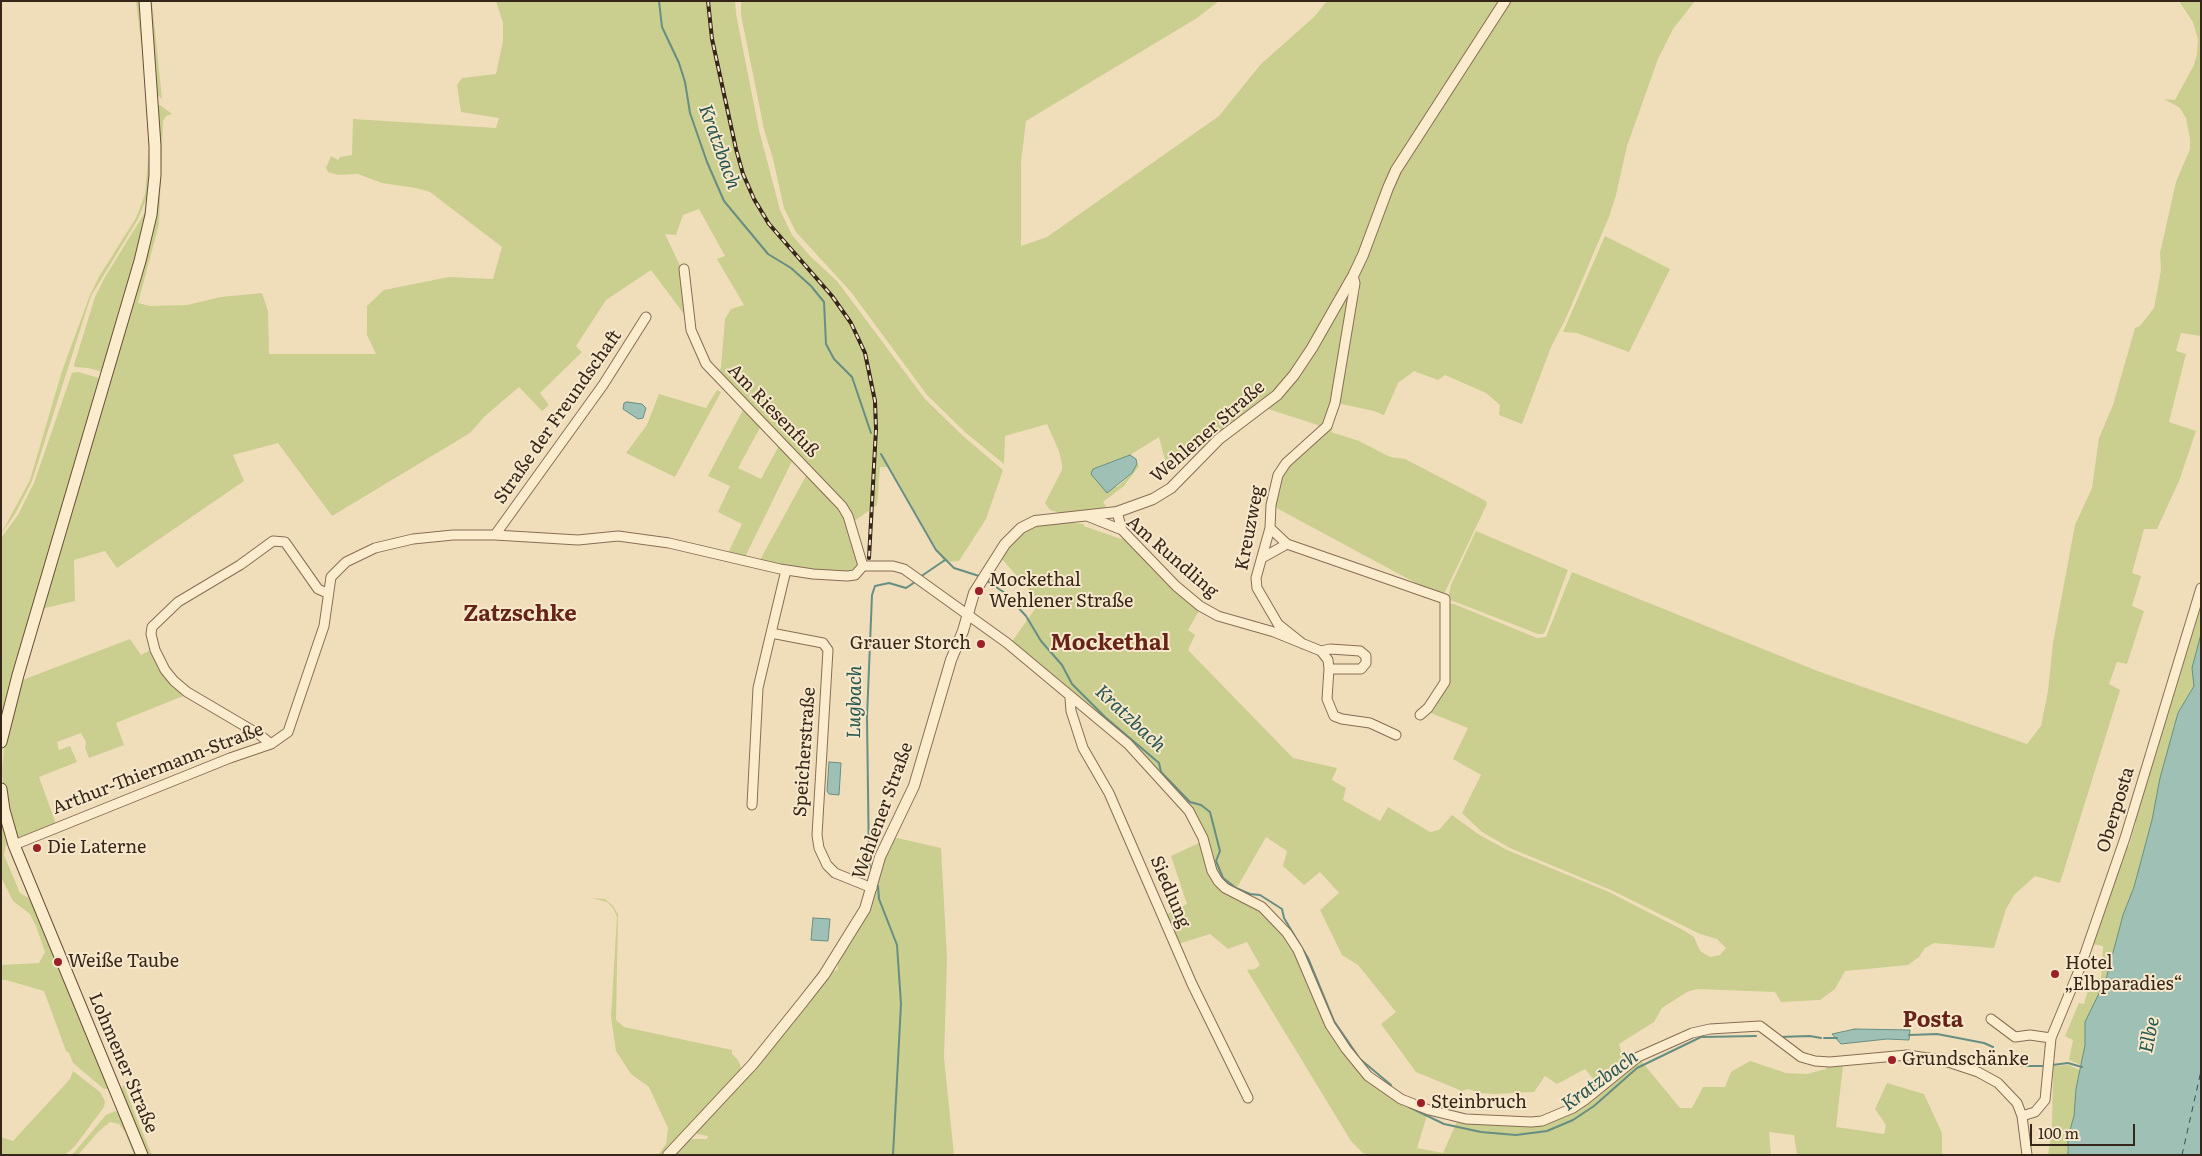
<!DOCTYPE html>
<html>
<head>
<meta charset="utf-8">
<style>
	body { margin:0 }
	#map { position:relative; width:2202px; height:1156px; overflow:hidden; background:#f0debb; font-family:Literata,serif }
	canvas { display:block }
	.frame { position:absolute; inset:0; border:2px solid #36261a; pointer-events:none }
	.scale { position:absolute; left:2030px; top:1124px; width:105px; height:22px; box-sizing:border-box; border:2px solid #36261a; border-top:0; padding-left:6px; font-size:15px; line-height:18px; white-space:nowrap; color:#36261a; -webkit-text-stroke:4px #f7e8cb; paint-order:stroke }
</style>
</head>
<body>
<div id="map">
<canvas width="2202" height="1156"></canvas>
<div class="frame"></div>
<div class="scale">100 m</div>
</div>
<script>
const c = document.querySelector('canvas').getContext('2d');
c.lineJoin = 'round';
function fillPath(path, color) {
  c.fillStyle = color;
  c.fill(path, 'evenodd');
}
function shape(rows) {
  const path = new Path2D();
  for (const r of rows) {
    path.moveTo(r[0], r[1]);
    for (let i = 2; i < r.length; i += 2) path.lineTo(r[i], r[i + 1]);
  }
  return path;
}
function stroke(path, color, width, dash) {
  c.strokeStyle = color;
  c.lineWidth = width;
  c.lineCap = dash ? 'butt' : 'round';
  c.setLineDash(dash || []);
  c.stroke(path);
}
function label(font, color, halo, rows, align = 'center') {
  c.font = font + ' Literata,serif';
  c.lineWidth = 4;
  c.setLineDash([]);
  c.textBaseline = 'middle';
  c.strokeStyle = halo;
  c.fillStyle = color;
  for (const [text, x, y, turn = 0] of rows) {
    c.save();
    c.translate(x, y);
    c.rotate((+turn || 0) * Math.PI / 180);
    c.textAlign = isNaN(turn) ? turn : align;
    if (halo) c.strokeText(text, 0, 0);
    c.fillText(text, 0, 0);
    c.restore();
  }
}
const green = shape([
	[136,1,141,1,151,175,149,192,138,219,91,296,32,481,15,514,1,534,30,480,62,371,90,295,100,275,136,218,145,194,149,148,144,67],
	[148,1,152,1,162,99,156,94],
	[496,1,735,1,736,14,759,130,780,210,792,235,810,256,837,281,925,399,963,436,1003,470,986,519,959,561,944,562,890,467,880,467,877,505,853,522,718,373,721,368,725,319,731,309,744,305,717,259,725,256,699,209,683,215,676,235,665,234,682,270,687,318,651,270,606,300,576,346,582,352,540,393,549,405,542,411,519,387,484,417,470,433,332,516,278,443,233,455,244,481,117,568,105,551,74,560,75,601,41,609,144,259,156,105,160,105,172,114,166,116,163,121,159,224,138,303,150,306,187,305,221,297,262,293,268,311,269,354,376,354,367,335,367,306,384,290,449,277,493,279,502,247,430,192,416,188,382,183,358,174,338,175,328,172,326,168,331,156,338,160,340,157,352,155,353,119,496,128,499,118,461,112,457,85,462,78,496,74,503,41,503,23],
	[741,1,1219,1,1197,18,1026,121,1021,162,1021,246,1047,237,1219,116,1261,64,1314,17,1327,1,1502,1,1404,151,1360,253,1311,344,1274,393,1206,447,1194,450,1178,468,1165,460,1159,437,1130,455,1093,469,1117,487,1132,473,1137,464,1139,466,1124,486,1103,502,1106,506,1102,510,1060,513,1050,510,1045,503,1062,470,1062,464,1059,451,1047,424,1005,436,1004,464,966,433,927,395,851,292,796,232,784,208,773,159,764,129,741,15],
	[1509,1,1695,1,1673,29,1658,59,1627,146,1616,195,1609,217,1566,318,1551,347,1522,424,1499,415,1500,405,1486,393,1445,375,1438,380,1414,371,1398,383,1384,415,1374,411,1337,403,1354,307,1360,291,1359,268,1390,188],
	[2179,1,2201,1,2201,336,2181,333,2176,351,2186,354,2169,422,2196,431,2179,481,2157,529,2144,529,2132,573,2141,576,2132,606,2144,611,2127,664,2117,662,2109,684,2120,690,2060,883,2035,876,2014,895,2006,909,1994,948,1934,943,1925,948,1919,957,1908,965,1845,971,1835,989,1820,1000,1781,1002,1775,992,1697,989,1687,992,1662,1008,1654,1022,1619,1044,1623,1058,1596,1082,1585,1069,1557,1084,1545,1076,1534,1092,1494,1094,1481,1093,1468,1089,1462,1091,1416,1072,1381,1024,1396,1012,1358,965,1342,955,1320,910,1339,893,1320,872,1304,885,1283,866,1287,851,1266,837,1235,891,1227,886,1215,870,1206,838,1156,769,1011,643,1040,602,1001,558,1018,537,1033,527,1046,524,1066,522,1084,524,1084,526,1121,539,1125,537,1200,609,1188,630,1195,635,1188,650,1293,758,1337,768,1332,780,1346,788,1343,800,1380,821,1388,807,1430,832,1439,830,1452,815,1478,834,1507,850,1609,892,1683,930,1694,937,1700,951,1710,957,1720,955,1726,948,1717,939,1700,934,1611,890,1510,848,1482,832,1462,813,1481,775,1453,759,1468,728,1431,713,1432,707,1443,690,1447,604,1454,604,1537,638,1546,637,1572,572,1820,672,2027,744,2041,726,2048,691,2053,643,2075,525,2092,488,2099,438,2113,405,2135,328,2140,326,2154,308,2161,270,2160,253,2176,182,2190,149,2190,139,2186,118,2180,108,2164,99,2175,100,2194,65,2197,54,2198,39,2193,22],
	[147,209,148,216,103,372,88,368,75,367,74,365,95,297,105,277],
	[1605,236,1670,269,1629,352,1577,333,1563,332],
	[1351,289,1333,403,1324,427,1268,409,1280,397],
	[78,372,99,378,1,721,1,538,18,515,34,483,72,373],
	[717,390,721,392,675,477,626,453,647,425,659,394,706,408],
	[745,406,762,424,738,468,761,479,780,444,793,459,745,557,728,553,742,524,718,512,730,486,708,476],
	[1327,426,1333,429,1331,432,1359,441,1390,457,1405,459,1486,501,1487,504,1445,592,1442,595,1438,595,1271,505,1278,475],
	[807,474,846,516,858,563,849,573,782,567,760,560],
	[1476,531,1568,570,1545,632,1543,634,1538,634,1448,599,1451,585],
	[2201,595,2201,634,2192,668,2194,686,2178,713,2160,778,2152,820,2134,887,2123,915,2106,979,2085,1022,2085,1045,2081,1065,2069,1060,2073,1040,2065,1036,2079,1003,2084,1004,2088,990,2096,978,2101,978,2103,946,2092,944,2126,847,2129,846,2136,822,2134,820],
	[130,639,141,655,152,649,188,694,116,723,124,745,89,758,85,748,86,742,81,733,57,742,59,750,70,746,77,762,39,777,56,824,16,838,4,793,2,771,5,737,20,681],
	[1,821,9,844,6,845,4,855,20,893,32,900,56,960,54,961,57,967,59,966,109,1085,108,1089,104,1089,73,1063,69,1053,66,1051,44,991,6,980,1,980,1,965,39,963,45,952,36,926,30,914,13,901,1,877],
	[893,837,941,848,947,958,944,1058,954,1155,671,1155,688,1139,707,1139,708,1136,697,1134,695,1130,834,968,835,971,838,969,837,963,868,911,884,858],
	[1201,842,1209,872,1269,915,1296,951,1328,1026,1367,1078,1428,1112,1417,1148,1443,1153,1459,1117,1531,1122,1573,1108,1638,1057,1680,1108,1692,1108,1703,1087,1725,1087,1731,1072,1750,1061,1786,1073,1807,1074,1826,1069,1827,1066,1843,1066,1836,1127,1884,1134,1886,1125,1875,1109,1887,1083,1924,1094,1942,1133,1942,1155,1797,1155,1794,1135,1769,1132,1771,1155,1365,1155,1351,1141,1247,970,1255,969,1260,965,1247,942,1228,949,1210,934,1178,944,1165,915,1187,904,1171,856],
	[592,898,605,899,613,906,618,914,616,1020,624,1027,732,1050,732,1054,738,1060,742,1070,664,1155,658,1155,666,1144,668,1128,649,1087,631,1074,616,1051,611,1017,617,917,613,908,607,902],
	[2068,1065,2080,1070,2076,1089,2074,1116,2067,1148,2068,1155,2048,1155,2052,1130,2053,1066],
	[73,1071,100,1092,105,1101,104,1107,75,1146,65,1155,1,1155,1,1137,13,1141,70,1079],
	[124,1085,134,1112,152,1155,148,1155,121,1089],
	[115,1111,119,1113,138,1155,134,1155,125,1132,119,1124,110,1122,99,1131,78,1155,72,1155,106,1115]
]);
const water = shape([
	[627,402,642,404,646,408,643,418,638,419,623,409,624,403,627,402],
	[1130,455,1136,459,1137,464,1132,473,1107,493,1091,474,1093,469,1130,455],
	[2201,634,2201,1155,2068,1155,2068,1137,2074,1116,2076,1089,2085,1045,2085,1022,2106,979,2123,915,2134,887,2152,820,2160,778,2178,713,2194,686,2192,668,2201,634],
	[829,762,841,763,839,795,829,794,827,791,829,762],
	[813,918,830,919,828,941,811,940,813,918],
	[1855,1029,1910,1030,1909,1040,1887,1039,1841,1044,1832,1034,1855,1029]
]);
const stream = shape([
	[659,1,662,27,679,63,685,82,690,113,707,162,724,201,768,254,791,268,811,286,824,302,826,344,834,359,852,377,871,433],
	[881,454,936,550,954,568,979,576],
	[920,577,945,560],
	[987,581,1005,593,1026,616,1041,641,1062,665,1072,684,1105,717,1159,763,1161,772,1190,802,1201,805,1210,812,1220,851,1216,861,1223,878,1236,888,1250,894,1260,895,1282,909,1284,918,1308,958,1334,1021,1360,1059,1391,1085],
	[871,868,869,864,867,717,872,595,875,586,889,583,906,588,915,582],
	[878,886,879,899,897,945,901,1004,893,1155],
	[1909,1035,1937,1034,1984,1043,1993,1047],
	[1779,1037,1810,1036,1821,1038],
	[1824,1038,1837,1038],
	[2009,1059,2023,1066,2045,1066],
	[2052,1065,2068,1063,2082,1067],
	[1409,1107,1444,1124,1481,1132,1516,1135,1547,1131,1573,1120,1594,1106,1637,1068,1701,1037,1756,1036]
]);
const ferry = shape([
	[2182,1155,2201,1071]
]);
const minor = shape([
	[684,269,691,330,706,364,842,506,848,516,863,566],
	[1117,512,1122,530],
	[1087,516,1122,530,1176,586,1200,606,1218,616,1274,632,1321,651,1328,660,1329,669,1327,699,1334,716,1342,719,1370,723,1396,735],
	[1270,528,1287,544,1445,599,1445,682,1428,708,1420,715],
	[495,535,603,385,646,317],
	[1262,558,1287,544],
	[786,570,771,633,823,643,828,650,817,835,819,848,827,865,835,873,872,888],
	[1303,644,1278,624,1257,588,1256,578,1270,528,1271,505,1278,475,1286,463,1327,426,1335,403,1355,283,1353,276],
	[1321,651,1330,649,1360,651,1366,656,1366,663,1361,669,1329,669],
	[1070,698,1071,711,1083,748,1109,793,1192,984,1248,1098],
	[271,744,260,735,187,692,174,681,165,670,155,650,151,634,152,627,178,602,240,565,273,541,285,542,318,589,327,593],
	[752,805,758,688,771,633],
	[14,845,230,758,271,744,288,732,324,626,331,577,346,562,375,548,413,539,453,535,495,535,578,540,618,536,669,543,780,569,813,574,847,576,855,575,863,566,893,566,904,569,1007,643,1128,744,1189,811,1203,838,1212,871,1218,881,1225,888,1262,907,1287,933,1298,950,1330,1025,1346,1049,1368,1076,1401,1099,1429,1110,1466,1119,1531,1122,1542,1121,1573,1108,1585,1100,1638,1057,1692,1033,1710,1029,1760,1026,1801,1057,1815,1061,1830,1062,1907,1055,1942,1060,1978,1072,1998,1083,2017,1103,2022,1116,2027,1155],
	[1991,1019,2015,1037,2030,1035,2051,1038],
	[2022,1116,2035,1112,2045,1100,2051,1038,2080,968,2125,838,2201,588]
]);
const tertiary = shape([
	[668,1155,753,1064,802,1003,824,975,865,909,880,857,914,786,951,660,963,631,974,593,1005,544,1021,528,1035,521,1117,512,1153,499,1171,488,1219,439,1277,395,1294,375,1312,348,1353,276,1363,255,1388,188,1396,170,1505,1]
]);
const secondary = shape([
	[1,742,18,675,140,261,151,215,155,175,155,146,145,1],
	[1,789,4,810,14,845,142,1155]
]);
const rail = shape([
	[708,1,712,39,736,149,743,174,754,199,769,224,832,296,851,323,865,353,875,401,876,429,869,558]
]);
const markers = [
	[979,591,5,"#9b2027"],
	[981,644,5,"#9b2027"],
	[37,848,5,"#9b2027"],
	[58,962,5,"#9b2027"],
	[2055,974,5,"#9b2027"],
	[1892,1060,5,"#9b2027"],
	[1421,1103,5,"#9b2027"]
];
const streetNames = [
	["Am Riesenfuß",773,411,46],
	["Straße der Freundschaft",558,417,-55],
	["Wehlener Straße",1208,432,-41],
	["Kreuzweg",1250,528,-79],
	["Am Rundling",1172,557,41],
	["Speicherstraße",805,752,-86],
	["Arthur-Thiermann-Straße",158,769,-21],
	["Oberposta",2116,810,-73],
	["Wehlener Straße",883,811,-70],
	["Siedlung",1170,892,67],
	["Lohmener Straße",123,1063,67]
];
const poiNames = [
	["Mockethal",989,581],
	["Wehlener Straße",989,602],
	["Grauer Storch",971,644,"right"],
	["Die Laterne",47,848],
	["Weiße Taube",68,962],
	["Hotel",2065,964],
	["„Elbparadies“",2065,985],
	["Grundschänke",1902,1060],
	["Steinbruch",1431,1103]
];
const waterNames = [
	["Kratzbach",719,147,70],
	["Lugbach",855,702,-89],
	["Kratzbach",1130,719,43],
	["Elbe",2150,1035,-78],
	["Kratzbach",1600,1081,-36]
];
const districtNames = [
	["Zatzschke",520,615],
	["Mockethal",1110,644],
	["Posta",1933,1021]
];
fillPath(green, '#cace8f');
fillPath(water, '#9fc1b5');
stroke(water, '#678e83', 1);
stroke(stream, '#678e83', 2);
stroke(ferry, '#285752', 1, [6, 5]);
stroke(minor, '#886d54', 11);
stroke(tertiary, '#886d54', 12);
stroke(secondary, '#694e37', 13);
stroke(minor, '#fbecce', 9);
stroke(tertiary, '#fbecce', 10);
stroke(secondary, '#fbecce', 11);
stroke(rail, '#36261a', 4);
stroke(rail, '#f7e8cb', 2, [5.5]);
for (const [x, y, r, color] of markers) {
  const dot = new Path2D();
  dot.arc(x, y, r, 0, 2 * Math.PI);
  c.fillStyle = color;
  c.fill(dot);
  stroke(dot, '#f7e8cb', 2);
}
label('18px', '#36261a', '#f7e8cb', streetNames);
label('18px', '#36261a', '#f7e8cb', poiNames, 'left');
label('italic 19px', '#285752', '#f7e8cb', waterNames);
label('bold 22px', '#652417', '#f7e8cb', districtNames);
</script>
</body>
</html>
